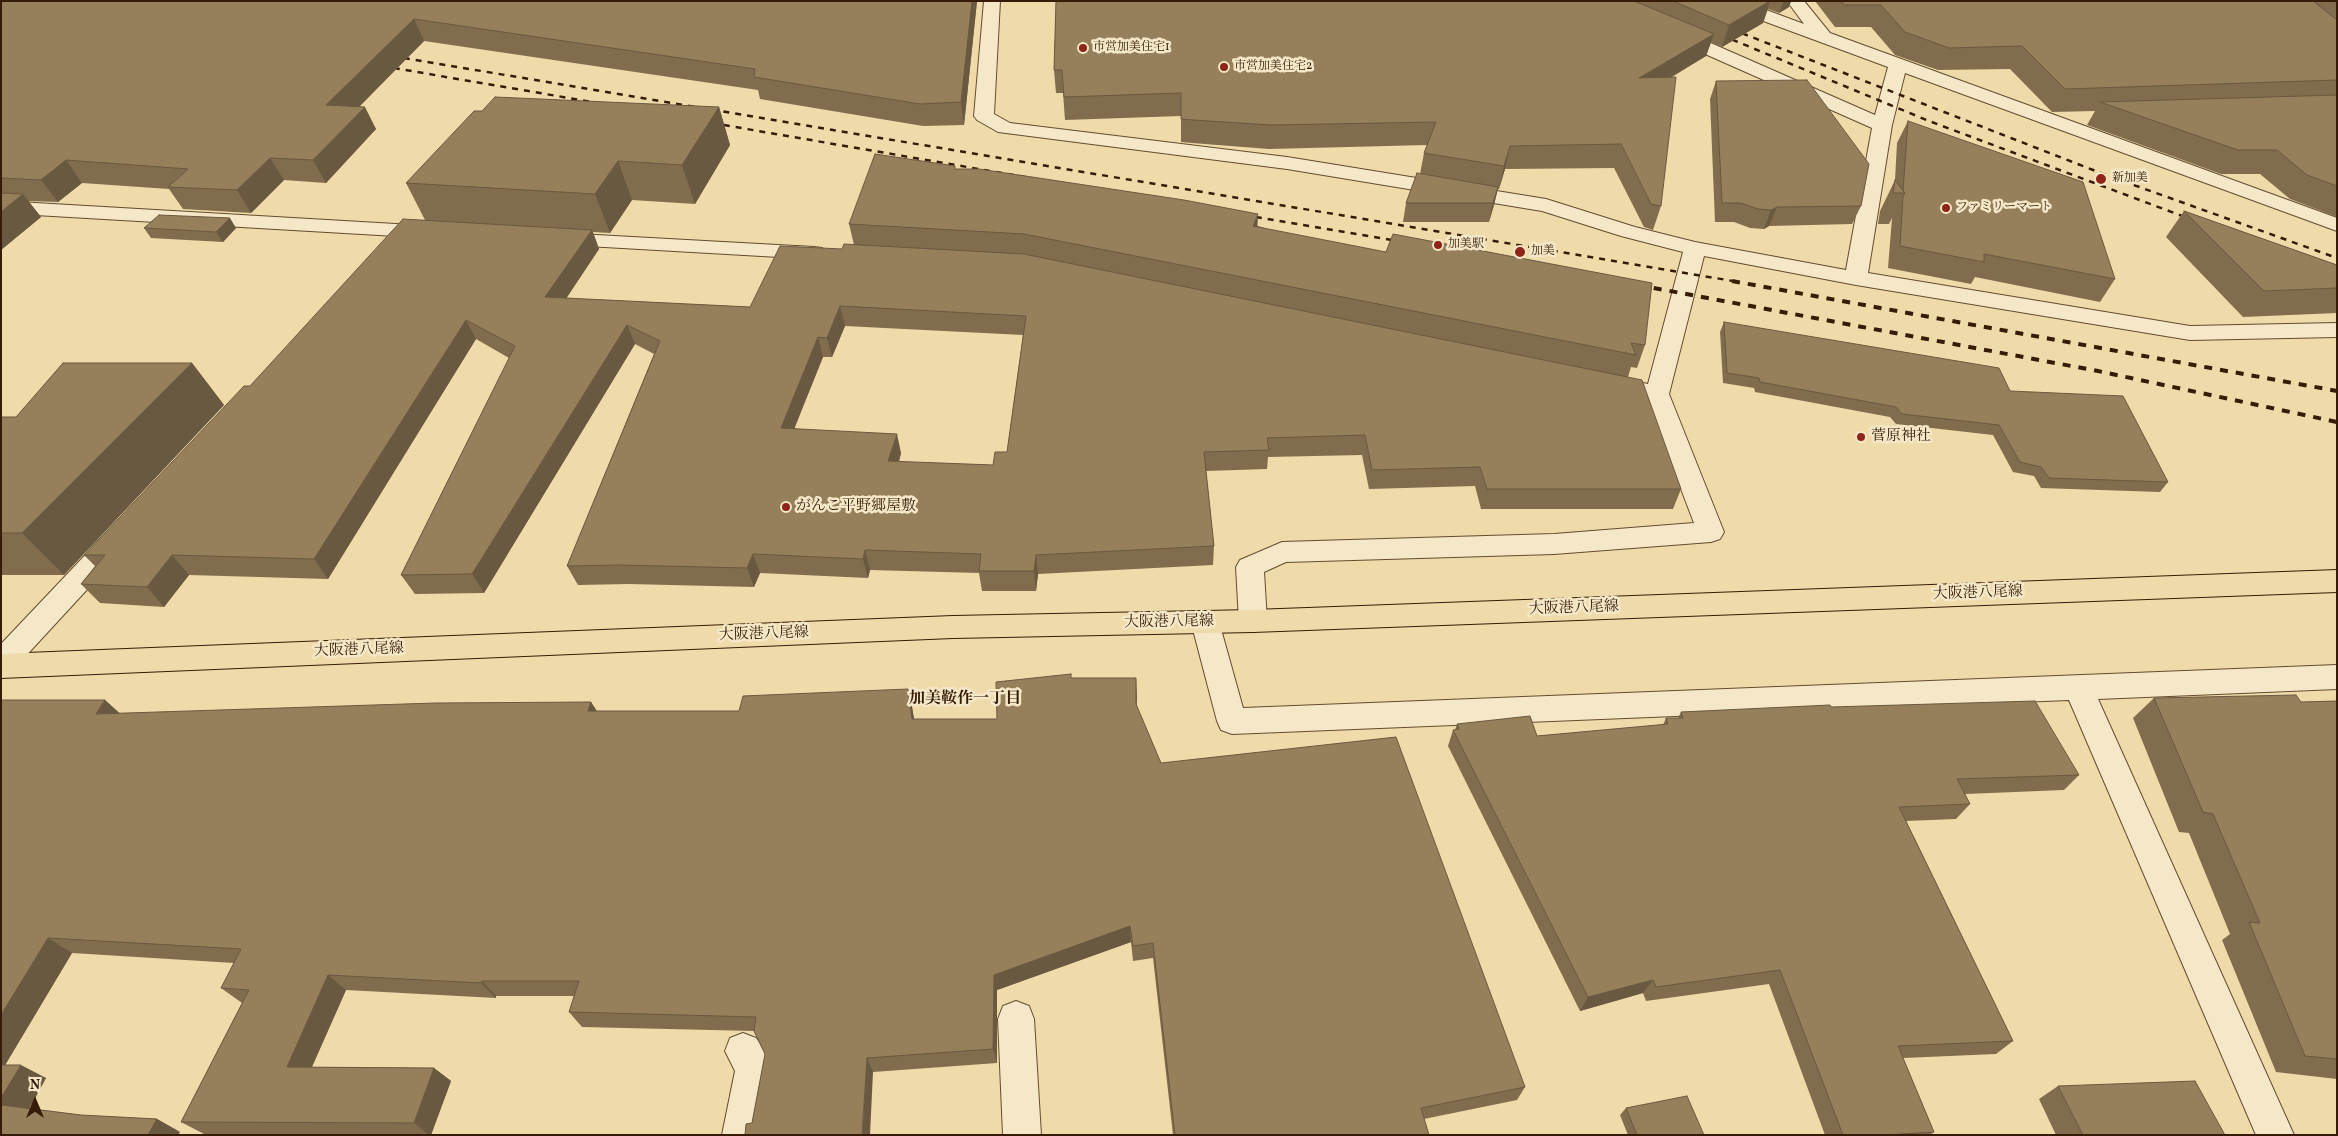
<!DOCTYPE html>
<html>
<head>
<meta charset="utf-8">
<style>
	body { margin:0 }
	#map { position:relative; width:2338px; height:1136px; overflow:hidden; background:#efdbaa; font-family:Vollkorn,serif }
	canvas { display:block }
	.frame { position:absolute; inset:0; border:2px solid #361b06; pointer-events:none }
	.north { position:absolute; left:10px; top:1076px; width:50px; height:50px; -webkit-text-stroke:4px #f5e8c8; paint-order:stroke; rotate:0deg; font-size:14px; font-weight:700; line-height:20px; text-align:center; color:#361b06 }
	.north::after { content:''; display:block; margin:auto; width:18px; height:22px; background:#361b06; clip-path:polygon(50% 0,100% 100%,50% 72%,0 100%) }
</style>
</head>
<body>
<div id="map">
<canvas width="2338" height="1136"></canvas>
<div class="frame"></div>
<div class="north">N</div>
</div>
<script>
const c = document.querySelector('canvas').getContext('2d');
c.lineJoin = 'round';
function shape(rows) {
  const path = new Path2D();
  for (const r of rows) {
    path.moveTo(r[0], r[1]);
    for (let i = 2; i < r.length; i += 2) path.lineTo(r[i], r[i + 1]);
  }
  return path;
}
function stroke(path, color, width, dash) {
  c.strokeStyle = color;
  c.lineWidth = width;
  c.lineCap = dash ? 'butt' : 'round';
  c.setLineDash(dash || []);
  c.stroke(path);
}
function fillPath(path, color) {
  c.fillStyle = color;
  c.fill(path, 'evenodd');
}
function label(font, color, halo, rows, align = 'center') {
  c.font = font + ' Vollkorn,"Noto Serif JP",serif';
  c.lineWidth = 5;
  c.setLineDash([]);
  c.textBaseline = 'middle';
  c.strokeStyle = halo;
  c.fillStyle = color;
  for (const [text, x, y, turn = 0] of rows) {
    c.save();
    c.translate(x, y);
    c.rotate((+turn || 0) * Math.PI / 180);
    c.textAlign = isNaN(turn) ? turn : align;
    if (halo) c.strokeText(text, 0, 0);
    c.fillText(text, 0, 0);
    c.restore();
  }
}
const street = shape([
	[984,1,1000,1,994,114,1010,123,1287,157,1546,199,1635,227,1695,242,1846,270,1872,128,1669,38,1666,34,1669,30,1675,29,1681,30,1875,115,1888,67,1720,5,1718,1,1742,1,1804,24,1787,1,1804,1,1830,33,2337,218,2337,231,1905,73,1892,125,1868,273,2190,326,2337,323,2337,337,2190,340,1856,285,1704,256,1669,394,1724,532,1720,539,1711,542,1554,554,1286,562,1264,572,1267,621,1263,629,1253,632,1243,629,1239,621,1236,567,1240,560,1282,542,1554,534,1694,523,1647,400,1601,391,1598,385,1601,379,1610,377,1648,384,1683,252,1621,236,1542,211,1287,169,998,132,977,120,974,116,984,1],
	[1,201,430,226,437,228,441,232,437,236,430,238,1,213,1,201],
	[560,233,814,247,822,248,825,253,822,258,814,259,552,244,549,239,552,234,560,233],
	[119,527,129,530,132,537,129,544,11,672,1,676,1,644,109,530,119,527],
	[1205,611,1215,614,1219,622,1243,708,2337,665,2337,689,2098,699,2294,1135,2256,1135,2069,700,1232,734,1221,730,1217,721,1191,622,1195,614,1205,611],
	[1016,1001,1029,1006,1034,1019,1041,1135,1003,1135,998,1019,1003,1006,1016,1001],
	[743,1033,756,1038,767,1054,772,1067,760,1135,722,1135,735,1071,725,1051,730,1038,743,1033]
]);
const primary = shape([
	[2337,570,2337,592,1253,632,953,638,1,678,1,654,953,616,1253,610,2337,570]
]);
const railFar1 = shape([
	[1731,29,2106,175,2337,258],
	[1721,35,1929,121,2193,220],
	[392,56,1739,282],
	[382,66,598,103],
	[712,123,1025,177],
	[1244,215,1404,242]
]);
const rail = shape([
	[1732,281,2337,391],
	[1638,285,2098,371,2337,422]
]);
const wall = shape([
	[1,1,977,1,964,125,923,126,760,99,758,90,424,41,359,107,376,129,326,183,284,180,251,213,183,209,169,189,82,183,58,202,28,201,41,217,1,250],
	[1056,1,1791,1,1789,7,1779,13,1768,9,1763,23,1722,47,1711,42,1706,56,1672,77,1661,206,1653,230,1644,227,1614,168,1505,169,1499,189,1498,189,1494,205,1489,222,1403,222,1406,203,1420,174,1424,153,1427,145,1269,149,1192,143,1181,142,1181,116,1065,120,1063,93,1056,93,1054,70],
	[1815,1,2337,1,2337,217,2290,199,2260,174,2221,174,2087,125,2095,111,2052,112,2010,69,1938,70,1895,55,1871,27,1835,27],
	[1716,81,1861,206,1852,224,1769,226,1764,229,1750,228,1734,222,1715,222,1710,99],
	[719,107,730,145,695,204,632,200,610,233,593,232,599,249,566,298,750,307,842,249,854,245,849,224,956,169,1258,226,1645,345,1637,368,1631,367,1628,377,1681,489,1673,509,1481,509,1475,486,1369,489,1362,455,1268,457,1267,469,1206,471,1214,546,1213,565,1038,574,1036,591,982,591,979,573,870,570,868,578,760,573,754,587,629,584,578,585,567,566,654,354,635,344,484,593,415,594,401,575,509,358,476,339,328,579,189,575,164,607,100,603,81,584,95,566,84,555,250,386,425,220,406,183,482,111],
	[845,326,1023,335,1007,452,993,465,899,462,901,453,794,428,823,357,832,357],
	[1908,121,2115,279,2100,302,1975,277,1971,284,1888,268,1892,218,1889,224,1878,224,1880,211,1895,180,1897,143],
	[2184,211,2337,265,2337,313,2243,317,2166,237],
	[144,228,236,228,223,242,151,238],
	[1724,322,2010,391,2168,482,2160,492,2041,488,2034,476,2013,472,1993,435,1896,424,1890,417,1755,392,1754,388,1723,383,1720,332],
	[192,363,224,405,64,575,1,575,1,417,16,417],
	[1071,678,1136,678,1136,706,1161,763,1525,1087,1517,1100,1424,1119,1429,1135,1173,1135,1153,958,1133,961,1131,942,997,990,997,1063,873,1072,752,1123,765,1054,754,1031,582,1027,569,1012,574,996,496,996,496,998,346,990,312,1067,434,1068,451,1081,431,1135,204,1134,181,1122,242,1003,221,988,234,963,72,953,5,1065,46,1078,29,1109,81,1115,157,1119,180,1132,178,1135,1,1135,1,700,105,700,120,714,591,702,597,711,739,711,912,707,914,719,997,719],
	[2154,698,2301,702,2337,701,2337,1079,2276,1072,2222,940,2230,934,2189,833,2179,832,2133,718],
	[1831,707,2079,775,2064,790,1965,794,1970,804,1956,819,1906,821,2013,1041,1996,1054,1903,1058,1934,1132,1930,1135,1825,1135,1769,984,1646,1001,1643,993,1580,1011,1448,746,1453,730,1455,730,1457,724,1537,736,1663,725,1666,718,1678,718,1681,712],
	[2058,1086,2225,1135,2056,1135,2039,1099],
	[1626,1108,1704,1135,1628,1135,1620,1115]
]);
const shadedWall = shape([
	[972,1,977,1,964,125,961,102],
	[1770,1,1763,23,1722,47,1729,25],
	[1784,1,1791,1,1789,7,1779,13],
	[414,19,424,41,338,128,326,105],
	[1714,34,1706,56,1632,100,1639,78],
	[365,107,376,129,326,183,313,160],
	[719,107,730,145,695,204,682,165],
	[1510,146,1505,169,1499,189,1504,166],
	[270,158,284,180,251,213,237,190],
	[66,160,82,183,58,202,41,180],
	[618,161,632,200,610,233,595,194],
	[1498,187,1494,205,1489,222,1493,203],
	[23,194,41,217,1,250,1,212],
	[1777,207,1769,226,1764,229,1771,210],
	[1258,214,1257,237,1253,226],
	[230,218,236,228,223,242,216,232],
	[592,230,599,249,554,317,545,297],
	[840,306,845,326,832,357,827,338],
	[466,320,476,339,328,579,314,559],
	[627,325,635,344,484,593,472,574],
	[818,337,823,357,787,447,781,428],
	[192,363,224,405,64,575,22,533],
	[897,434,901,453,893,481,888,461],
	[865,550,870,570,868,578,863,559],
	[753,554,760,573,754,587,747,568],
	[172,555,189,575,164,607,147,587],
	[1036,555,1038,574,1036,591,1034,571],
	[1136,678,1137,696,1136,722],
	[908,689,912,707,917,737,912,719],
	[105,700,124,717,96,714],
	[591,702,602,720,588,711],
	[1130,926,1131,942,997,990,997,1063,993,1049,994,975],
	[48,938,72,953,1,1072,1,1015],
	[328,975,346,990,306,1080,287,1067],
	[1653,980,1643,993,1580,1011,1588,997],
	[482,981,496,996,496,998,481,983],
	[867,1058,873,1072,870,1135,862,1135],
	[21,1065,46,1078,24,1118,1,1107,1,1098],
	[434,1068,451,1081,431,1135,429,1135,414,1123],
	[157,1119,180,1132,178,1135,148,1135]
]);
const building = shape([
	[1,1,972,1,961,102,920,104,754,77,755,69,414,19,326,105,365,107,313,160,270,158,237,190,168,187,188,169,66,160,41,180,1,178,1,1],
	[1056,1,1634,1,1714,34,1639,78,1676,77,1661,206,1651,204,1621,144,1510,146,1504,166,1424,153,1436,122,1271,125,1193,120,1181,119,1181,93,1064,97,1062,70,1054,70,1056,1],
	[1673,1,1770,1,1729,25,1673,1],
	[1841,1,2313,1,2337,20,2337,80,2065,89,2022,46,1949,48,1905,32,1881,5,1844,5,1841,1],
	[1807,80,1869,164,1861,206,1777,207,1771,210,1758,209,1741,203,1722,203,1716,81,1807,80],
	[2337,95,2337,186,2307,175,2277,150,2238,150,2100,102,2337,95],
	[495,97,719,107,682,165,618,161,595,194,406,183,474,111,482,111,495,97],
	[1908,121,2083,182,2115,279,1984,254,1984,262,1900,246,1903,196,1905,193,1903,191,1908,121],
	[875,154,955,166,955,169,979,169,1184,200,1258,214,1253,226,1386,252,1393,234,1652,283,1645,345,1631,343,1636,355,1024,234,849,224,875,154],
	[1417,173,1498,187,1493,203,1406,203,1417,173],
	[1895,180,1905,193,1893,193,1895,180],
	[1,193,23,194,1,212,1,193],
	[2184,211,2337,265,2337,288,2264,291,2184,211],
	[159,215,230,218,216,232,144,228,159,215],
	[403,219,592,230,545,297,750,307,780,246,842,249,844,244,1024,254,1642,380,1681,489,1487,489,1480,467,1372,470,1365,435,1267,438,1269,450,1204,452,1214,546,1036,555,1034,571,979,571,981,554,865,550,863,559,753,554,747,568,620,565,567,566,660,341,627,325,472,574,401,575,515,346,466,320,314,559,172,555,147,587,81,584,105,555,84,555,244,386,250,386,403,219],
	[840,306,1026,316,1007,452,995,452,993,465,888,461,897,434,781,428,818,337,827,338,840,306],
	[1724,322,1999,368,2010,391,2123,396,2168,482,2049,478,2041,467,2020,462,1999,425,1902,414,1896,407,1760,382,1759,378,1727,373,1724,322],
	[63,363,192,363,22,533,1,533,1,417,16,417,63,363],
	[1071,674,1071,678,1136,678,1136,704,1161,763,1396,737,1525,1087,1421,1108,1429,1135,1175,1135,1153,943,1133,946,1130,926,994,975,993,1049,867,1058,862,1135,745,1135,746,1124,752,1123,765,1054,754,1031,756,1017,569,1012,579,981,482,981,481,983,328,975,287,1067,434,1068,414,1123,181,1122,249,990,221,988,241,949,48,938,1,1015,1,700,105,700,96,714,435,703,591,702,588,711,739,711,743,696,908,689,912,719,997,719,996,682,1071,674],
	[2296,695,2301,702,2337,701,2337,1059,2305,1056,2249,922,2260,923,2213,814,2203,812,2154,698,2296,695],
	[2035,701,2079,775,1957,779,1970,804,1899,807,2013,1041,1898,1046,1934,1132,1885,1135,1843,1135,1780,970,1656,987,1653,980,1588,997,1453,730,1459,729,1457,724,1530,716,1537,736,1668,724,1666,718,1683,718,1681,712,1830,705,1831,707,2035,701],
	[1,1065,21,1065,1,1098,1,1065],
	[2195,1081,2225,1135,2083,1135,2058,1086,2195,1081],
	[1687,1096,1704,1135,1637,1135,1626,1108,1687,1096],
	[1,1105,81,1115,157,1119,148,1135,1,1135,1,1105]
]);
const markers = [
	[1083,48,5,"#8f2418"],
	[1224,67,5,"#8f2418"],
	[2101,179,6,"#8f2418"],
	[1946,208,5,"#8f2418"],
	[1438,245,5,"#8f2418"],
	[1520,252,6,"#8f2418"],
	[1861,437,5,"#8f2418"],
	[786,507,5,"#8f2418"]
];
const farPoinames = [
	["市営加美住宅1",1093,48],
	["市営加美住宅2",1234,67],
	["新加美",2112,179],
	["ファミリーマート",1956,208],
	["加美駅",1448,245],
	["加美",1531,252]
];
const poiNames = [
	["菅原神社",1871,437],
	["がんこ平野郷屋敷",796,507]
];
const streetNames = [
	["大阪港八尾線",1978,594,-2],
	["大阪港八尾線",1574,609,-2],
	["大阪港八尾線",1169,623,-1],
	["大阪港八尾線",764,635,-2],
	["大阪港八尾線",359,651,-2]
];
const neighbourhoodNames = [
	["加美鞍作一丁目",965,700]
];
stroke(street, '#644b2f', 2);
stroke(primary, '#361b06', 2);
fillPath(street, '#f5e8c8');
fillPath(primary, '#efdbaa');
stroke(railFar1, '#361b06', 2.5, [6, 6]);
stroke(rail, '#361b06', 4, [8, 8]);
fillPath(wall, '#816d4e');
fillPath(shadedWall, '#695940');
fillPath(building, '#967f5b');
stroke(building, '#695940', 1);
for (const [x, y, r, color] of markers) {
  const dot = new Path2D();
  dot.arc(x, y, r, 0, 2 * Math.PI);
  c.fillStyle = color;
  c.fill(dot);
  stroke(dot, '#f5e8c8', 2);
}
label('12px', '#361b06', '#f5e8c8', farPoinames, 'left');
label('15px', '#361b06', '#f5e8c8', poiNames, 'left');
label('15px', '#361b06', '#f5e8c8', streetNames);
label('bold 16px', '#361b06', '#f5e8c8', neighbourhoodNames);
</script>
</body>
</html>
